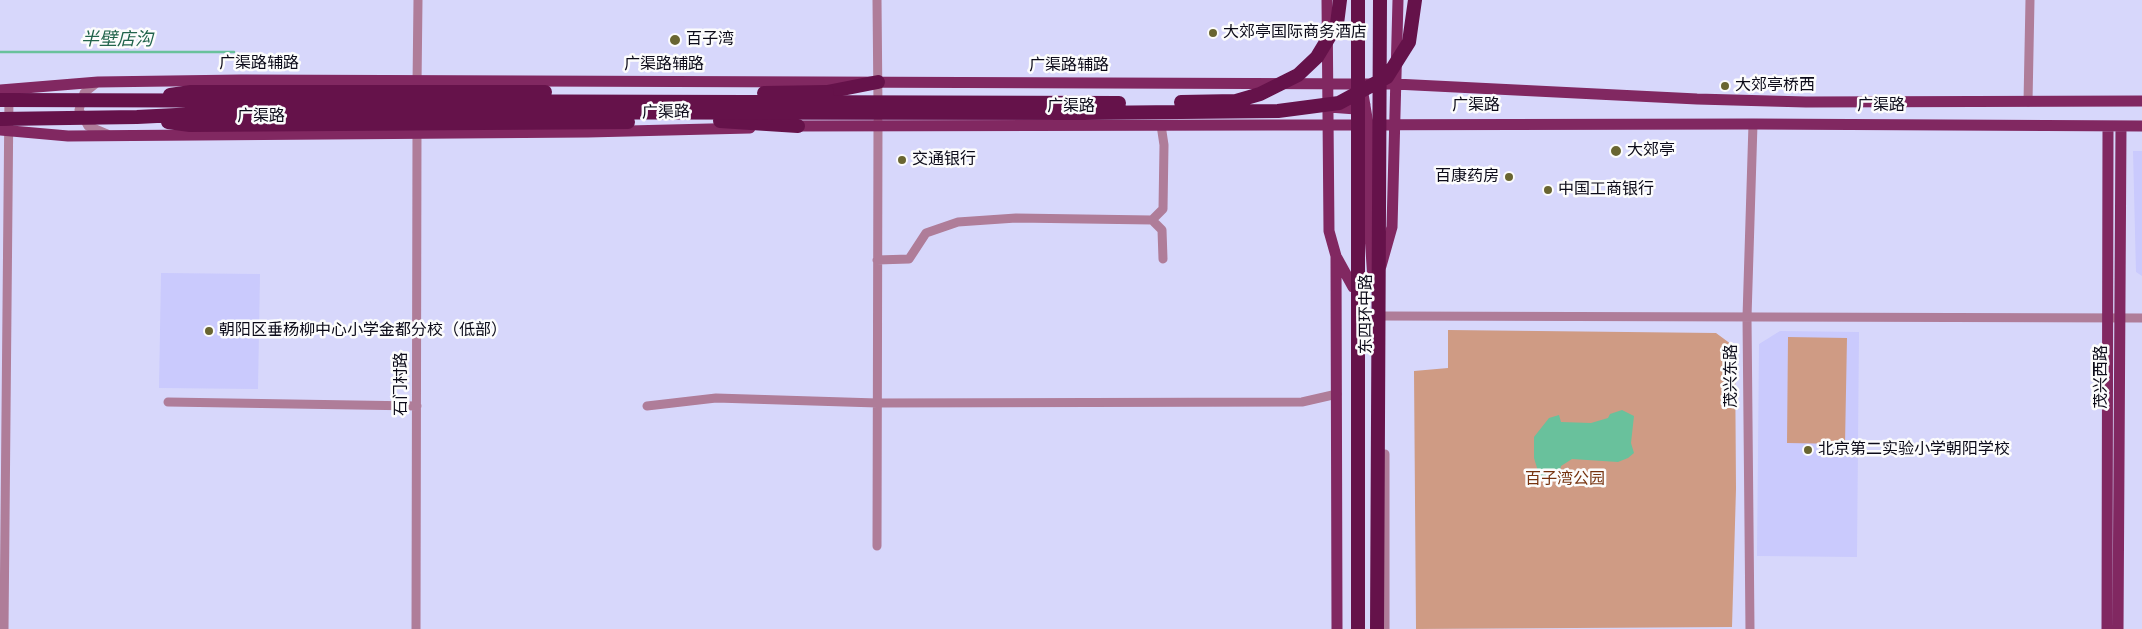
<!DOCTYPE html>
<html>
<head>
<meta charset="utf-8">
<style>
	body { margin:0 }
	canvas { display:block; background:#d7d7fb }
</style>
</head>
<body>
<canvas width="2142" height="629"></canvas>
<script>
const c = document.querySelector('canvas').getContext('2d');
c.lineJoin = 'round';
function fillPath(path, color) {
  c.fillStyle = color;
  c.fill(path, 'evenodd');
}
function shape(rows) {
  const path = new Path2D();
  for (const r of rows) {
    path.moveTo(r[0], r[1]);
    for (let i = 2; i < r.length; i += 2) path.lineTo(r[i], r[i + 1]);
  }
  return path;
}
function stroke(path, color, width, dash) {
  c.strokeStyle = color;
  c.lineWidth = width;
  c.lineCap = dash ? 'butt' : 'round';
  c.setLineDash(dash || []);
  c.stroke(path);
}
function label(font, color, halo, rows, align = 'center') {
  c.font = font + ' "Sofia Sans Condensed","Noto Sans SC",sans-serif';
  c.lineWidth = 5;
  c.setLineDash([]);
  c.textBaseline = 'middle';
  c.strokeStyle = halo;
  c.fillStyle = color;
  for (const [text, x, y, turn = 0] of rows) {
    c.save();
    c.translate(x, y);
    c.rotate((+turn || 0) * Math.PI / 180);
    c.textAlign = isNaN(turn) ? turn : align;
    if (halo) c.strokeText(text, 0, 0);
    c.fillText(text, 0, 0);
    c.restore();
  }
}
const built = shape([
	[2133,151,2142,151,2142,276,2136,272],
	[161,273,260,274,258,389,159,388],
	[1780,331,1859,332,1857,557,1757,556,1759,344]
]);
const green = shape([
	[1448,330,1716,333,1735,347,1736,489,1732,627,1416,629,1414,371,1448,368],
	[1788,337,1847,338,1845,444,1787,443]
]);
const water = shape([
	[1622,410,1634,416,1631,443,1634,453,1628,458,1618,462,1572,459,1561,466,1558,480,1541,481,1534,458,1534,437,1549,418,1559,415,1561,422,1591,423,1608,418,1610,414]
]);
const stream = shape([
	[0,52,234,52]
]);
const minor = shape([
	[877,0,878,106],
	[98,82,84,93,79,110,88,126,107,134],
	[417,85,418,0],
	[2028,102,2030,0],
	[1152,220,1163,209,1164,145,1161,125],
	[877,260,909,259,926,233,958,222,1016,218,1152,220,1162,230,1163,259],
	[1384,316,2142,318],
	[168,402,417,406],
	[647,406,716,398,877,403,1302,402,1337,394],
	[1385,454,1385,629],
	[877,546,878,121],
	[4,629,9,95],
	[416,629,417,128],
	[1750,629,1747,317,1753,124]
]);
const major = shape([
	[1327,0,1329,231,1336,256,1337,629],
	[0,90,98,82,241,80,1395,84,1697,99,1806,102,2142,101],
	[1363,94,1368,124,1368,206,1373,280],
	[1329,107,1356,109,1365,105],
	[791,126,1753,124,2142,126],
	[0,130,68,136,588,132,750,128],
	[1337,258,1353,287],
	[1381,266,1392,227,1398,0],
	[2107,629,2108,126],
	[2118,629,2121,126]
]);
const highway = shape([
	[827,92,878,82],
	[720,121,798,126]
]);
const highwayBridge = shape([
	[764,93,827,92],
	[170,95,191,92,545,92],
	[0,100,1119,103],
	[1181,102,1236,101,1260,94,1298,75,1317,57,1337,24,1340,0],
	[0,119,137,117,236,112,1083,113,1278,111,1339,103,1387,77,1409,42,1415,0],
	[168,122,190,125,628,122],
	[1358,629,1358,0],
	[1377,629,1380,0]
]);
const markers = [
	[1213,33,5,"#696531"],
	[675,40,6,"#696531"],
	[1725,86,5,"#696531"],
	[1616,151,6,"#696531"],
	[902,160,5,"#696531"],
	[1509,177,5,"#696531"],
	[1548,190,5,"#696531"],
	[209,331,5,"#696531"],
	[1808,450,5,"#696531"]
];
const poiNames = [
	["大郊亭国际商务酒店",1223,33],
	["百子湾",686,40],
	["大郊亭桥西",1735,86],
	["大郊亭",1627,151],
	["交通银行",912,160],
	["百康药房",1499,177,"right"],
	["中国工商银行",1558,190],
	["朝阳区垂杨柳中心小学金都分校（低部）",219,331],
	["北京第二实验小学朝阳学校",1818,450]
];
const streetNames = [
	["广渠路辅路",259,64],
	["广渠路辅路",664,65],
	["广渠路辅路",1069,66],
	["广渠路",1476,106],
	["广渠路",1881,106],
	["广渠路",1071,107],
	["广渠路",666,113,-1],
	["广渠路",261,117],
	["东四环中路",1367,314,-90],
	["茂兴东路",1732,376,-90],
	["茂兴西路",2102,377,-90],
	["石门村路",402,384,-90]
];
const parkNames = [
	["百子湾公园",1565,480]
];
const waterNames = [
	["半壁店沟",117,40]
];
fillPath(built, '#cacafd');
fillPath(green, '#cf9b84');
fillPath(water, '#69c19c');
stroke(stream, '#69c19c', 2.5);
stroke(minor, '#af7d99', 9);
stroke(major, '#812861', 11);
stroke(highway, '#65124a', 14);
stroke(highwayBridge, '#65124a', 14);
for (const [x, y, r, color] of markers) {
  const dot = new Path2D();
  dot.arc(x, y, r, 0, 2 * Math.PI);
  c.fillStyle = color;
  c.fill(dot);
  stroke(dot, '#fcfcfc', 2);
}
label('16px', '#0c0b19', '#fcfcfc', poiNames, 'left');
label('16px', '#0c0b19', '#fcfcfc', streetNames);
label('16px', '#76330f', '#fcfcfc', parkNames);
label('italic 18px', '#22644c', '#fcfcfc', waterNames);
</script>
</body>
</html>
